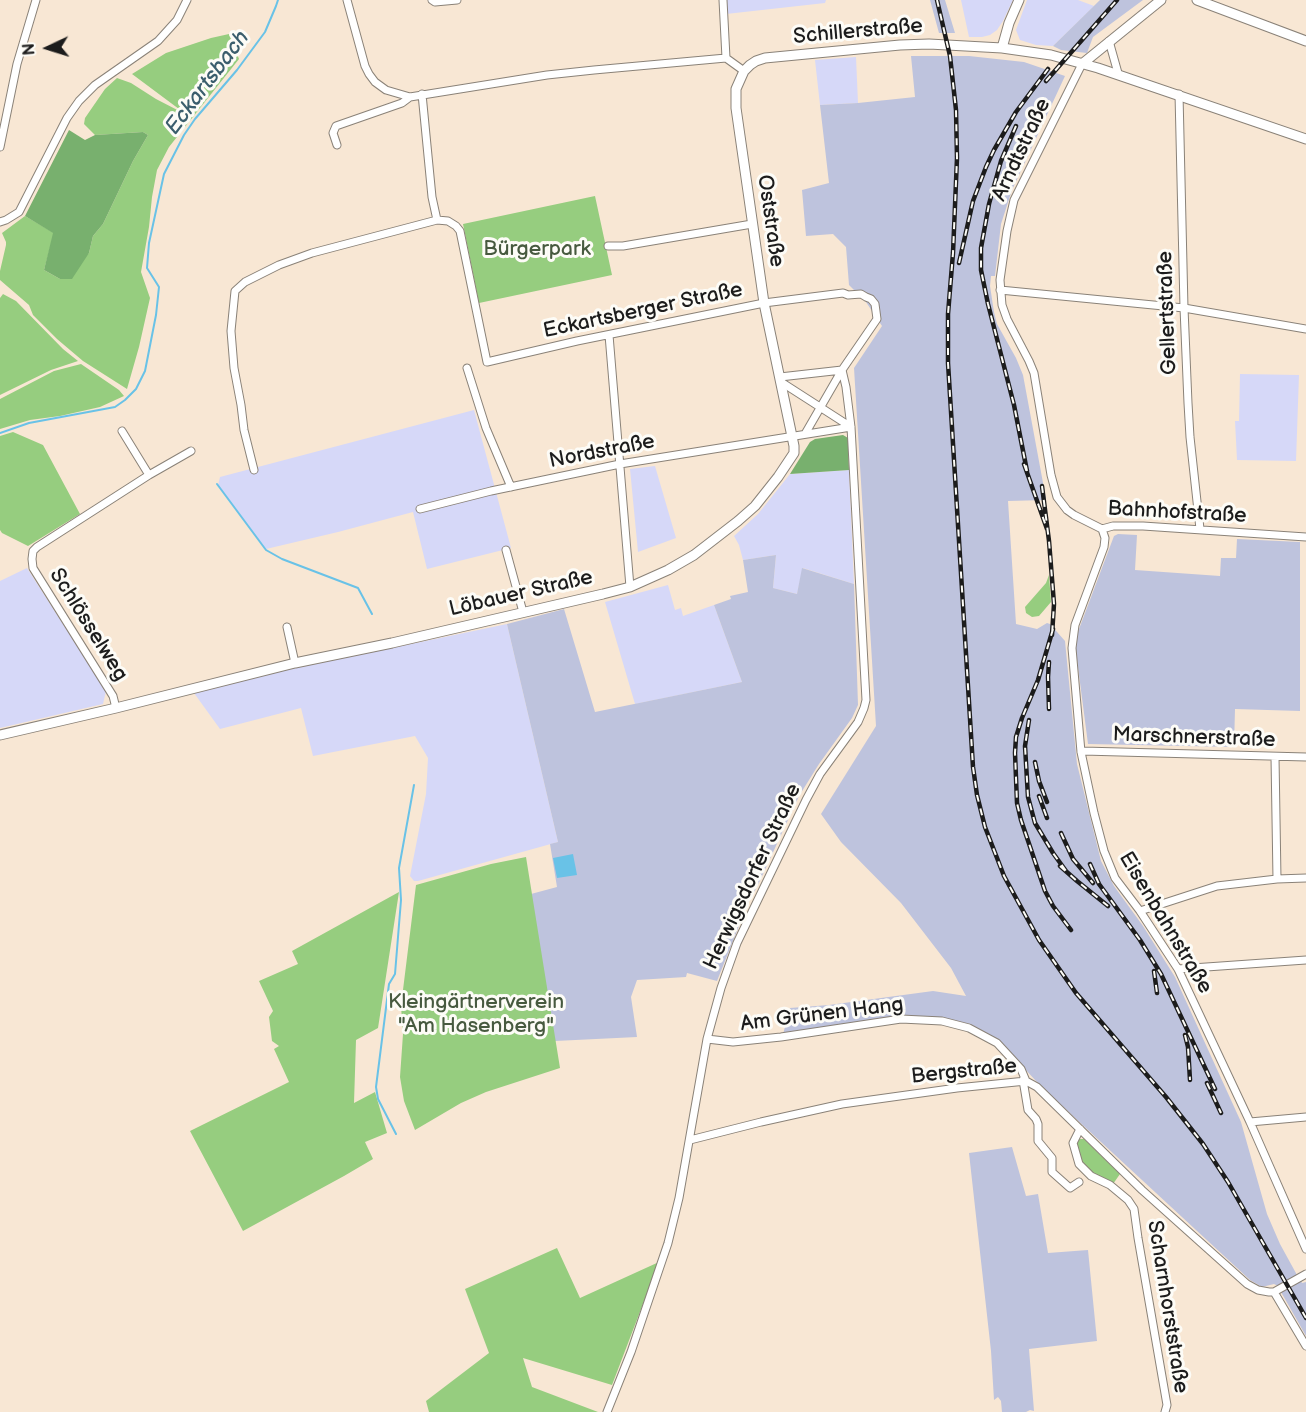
<!DOCTYPE html>
<html>
<head>
<meta charset="utf-8">
<style>
	body { margin:0 }
	#map { position:relative; width:1306px; height:1412px; overflow:hidden; background:#f8e7d4; font-family:"Balsamiq Sans",sans-serif }
	canvas { display:block }
	.north { position:absolute; left:18px; top:18px; width:60px; height:60px; -webkit-text-stroke:4px #fdfcf7; paint-order:stroke; rotate:266deg; font-size:16px; font-weight:700; line-height:24px; text-align:center; color:#1c1c1c }
	.north::after { content:''; display:block; margin:auto; width:21px; height:27px; background:#1c1c1c; clip-path:polygon(50% 0,100% 100%,50% 72%,0 100%) }
</style>
</head>
<body>
<div id="map">
<canvas width="1306" height="1412"></canvas>
<div class="north">N</div>
</div>
<script>
const c = document.querySelector('canvas').getContext('2d');
c.lineJoin = 'round';
function fillPath(path, color) {
  c.fillStyle = color;
  c.fill(path, 'evenodd');
}
function shape(rows) {
  const path = new Path2D();
  for (const r of rows) {
    path.moveTo(r[0], r[1]);
    for (let i = 2; i < r.length; i += 2) path.lineTo(r[i], r[i + 1]);
  }
  return path;
}
function stroke(path, color, width, dash) {
  c.strokeStyle = color;
  c.lineWidth = width;
  c.lineCap = dash ? 'butt' : 'round';
  c.setLineDash(dash || []);
  c.stroke(path);
}
function label(font, color, halo, rows, align = 'center') {
  c.font = font + ' "Balsamiq Sans",sans-serif';
  c.lineWidth = 6;
  c.setLineDash([]);
  c.textBaseline = 'middle';
  c.strokeStyle = halo;
  c.fillStyle = color;
  for (const [text, x, y, turn = 0] of rows) {
    c.save();
    c.translate(x, y);
    c.rotate((+turn || 0) * Math.PI / 180);
    c.textAlign = isNaN(turn) ? turn : align;
    if (halo) c.strokeText(text, 0, 0);
    c.fillText(text, 0, 0);
    c.restore();
  }
}
const built = shape([
	[726,0,826,0,825,3,726,14],
	[961,0,1013,0,1003,21,997,30,990,35,982,37,969,37],
	[1027,0,1078,0,1094,6,1053,46,1036,45,1020,40,1016,30],
	[856,57,858,103,820,105,815,60],
	[1240,374,1299,375,1296,461,1237,460,1235,421,1239,421],
	[474,410,511,548,427,569,413,512,338,532,266,549,218,485,220,477],
	[655,466,676,538,638,552,630,469],
	[849,470,854,584,803,568,797,594,773,588,776,555,743,560,739,545,734,536,758,514,790,474],
	[27,568,106,691,103,704,0,728,0,581],
	[668,585,675,610,681,608,683,616,714,605,742,682,635,704,605,602],
	[507,624,558,842,418,881,414,881,410,876,426,794,428,758,415,736,313,756,301,708,220,729,194,693,291,669]
]);
const industrial = shape([
	[930,0,945,0,955,33,939,33],
	[1100,0,1143,0,1093,37,1087,53,1061,50,1053,46],
	[911,56,969,56,1024,62,1065,76,1012,190,1001,224,995,276,991,276,990,286,994,312,997,324,1016,358,1023,375,1046,499,1045,500,1008,501,1016,624,1037,629,1047,623,1050,624,1065,641,1077,764,1101,861,1114,886,1143,926,1175,977,1241,1122,1267,1214,1280,1244,1297,1275,1278,1286,1274,1284,1262,1287,1250,1280,1075,1118,1036,1081,1000,1042,970,1024,944,1018,901,1016,782,1038,790,1008,829,1005,933,991,966,996,951,968,901,903,841,842,821,814,876,726,854,368,882,326,866,302,849,285,846,247,833,234,806,236,802,190,829,183,820,105,858,103,915,97],
	[1118,534,1137,535,1135,570,1220,576,1221,558,1236,558,1237,539,1300,542,1300,711,1235,709,1234,747,1088,744,1076,652,1076,637,1114,536],
	[776,555,773,588,797,594,802,568,854,584,858,705,852,718,819,764,799,796,757,887,749,901,717,981,687,973,686,977,637,980,631,997,637,1037,555,1041,531,894,557,887,550,844,558,842,507,624,564,609,595,712,742,682,714,605,731,599,730,596,748,592,743,560],
	[1012,1147,1026,1196,1038,1194,1048,1253,1088,1250,1097,1341,1029,1349,1034,1411,1030,1410,1026,1412,1002,1412,1001,1401,998,1397,994,1400,991,1351,969,1153],
	[1301,1281,1302,1283,1306,1282,1306,1336,1281,1292]
]);
const green = shape([
	[229,34,239,59,169,147,157,170,152,197,149,227,141,272,150,298,139,347,127,389,83,361,57,339,33,315,29,305,0,280,0,271,6,245,6,242,2,233,25,216,54,233,44,270,60,279,89,253,93,236,103,224,133,161,148,135,143,132,95,135,84,124,85,118,105,89,117,78,131,83,156,99,187,115,132,74,166,53,211,38],
	[595,196,612,275,479,303,463,224],
	[3,294,16,301,63,349,78,361,51,370,0,395,0,298],
	[81,364,119,390,124,396,100,407,60,416,30,420,0,429,0,399,54,371],
	[13,432,43,445,80,514,28,546,2,533,0,530,0,436],
	[1049,575,1051,602,1039,616,1032,617,1026,613,1025,607,1046,583],
	[526,857,560,1068,486,1092,461,1103,415,1130,404,1101,400,1077,403,1034,401,1006,416,885,491,864],
	[399,892,378,1028,356,1040,354,1103,375,1092,387,1133,365,1142,373,1159,344,1176,243,1231,190,1131,289,1082,274,1049,279,1046,272,1041,269,1017,273,1011,259,981,298,964,292,951],
	[1079,1139,1084,1139,1120,1174,1113,1184,1092,1172,1082,1164,1077,1147,1077,1141],
	[557,1248,580,1298,659,1262,612,1385,523,1358,532,1387,598,1412,429,1412,426,1401,489,1353,465,1289]
]);
const forest = shape([
	[69,130,85,140,95,135,143,132,148,135,133,161,103,224,93,236,89,253,72,279,60,279,44,270,53,233,25,216],
	[843,435,848,438,849,470,790,474,810,442,815,439]
]);
const water = shape([
	[573,854,577,875,557,878,553,858]
]);
const stream = shape([
	[0,433,29,423,115,407,125,400,136,389,145,371,156,315,159,287,147,268,149,243,164,174,184,135,195,119,237,70,265,32,276,6,278,0],
	[217,484,266,550,282,559,358,588,372,614],
	[396,1134,378,1099,376,1087,389,984,395,974,401,900,399,868,414,785]
]);
const minor = shape([
	[347,0,365,66,369,74,375,82,386,90,410,97,547,75,594,70,726,58,744,71],
	[432,0,435,2,457,0],
	[723,0,726,58],
	[1109,41,1118,73],
	[1082,64,1014,200,1007,231,1000,280,1002,305,1007,319,1029,361,1034,373,1051,475,1057,497,1067,510,1074,515,1102,529,1113,526,1143,526,1306,537],
	[422,94,432,197,437,220,448,221,456,226,460,231,487,362,577,341,764,303,843,293,848,295,861,294,866,297,871,299,875,304,877,319,842,370,805,434],
	[1179,94,1184,308,1188,403,1190,437,1200,529],
	[337,145,333,133,336,126,402,103,410,97],
	[0,147,17,64,36,0],
	[0,222,6,220,19,212,67,118,79,101,95,85,158,41,177,20,187,0],
	[608,246,623,246,752,224],
	[1000,290,1184,308,1306,329],
	[609,335,630,587],
	[467,368,486,428,511,487],
	[781,382,851,427],
	[122,431,149,475],
	[254,470,244,430,241,405,234,368,231,331,235,291,245,282,279,265,312,253,437,220],
	[420,509,491,491,620,464,851,427],
	[1102,529,1105,538,1104,547,1075,625,1072,648,1081,752,1094,813,1104,851,1115,878,1140,911,1178,969,1250,1122,1306,1249],
	[506,550,523,612],
	[287,627,295,663],
	[116,708,113,696,33,568,32,559,33,551,37,547,149,475,191,451],
	[1081,752,1083,751,1306,757],
	[1275,757,1277,879],
	[1140,911,1217,886,1277,879,1306,878],
	[1178,969,1306,960],
	[707,1039,733,1042,781,1037,901,1019,942,1021,969,1028,997,1043,1021,1069,1026,1081],
	[1023,1080,1028,1110,1036,1119,1038,1124,1038,1141,1052,1158,1052,1172,1070,1188,1079,1182],
	[1250,1122,1306,1117],
	[1080,1129,1073,1143,1079,1164,1091,1176,1110,1185,1128,1200,1134,1209,1138,1238,1167,1405,1165,1412],
	[690,1140,761,1122,842,1104,957,1088,1026,1081,1037,1087,1142,1190,1247,1284,1258,1290,1269,1292,1274,1292],
	[1274,1292,1306,1346],
	[1274,1292,1306,1274],
	[607,1412,631,1352,668,1243,679,1198,707,1039,721,988,737,943,806,800,820,774,858,722,864,708,866,700,851,427,846,387,842,370,780,377]
]);
const major = shape([
	[1197,0,1306,41],
	[1002,48,1009,23,1019,0],
	[1082,64,1161,0],
	[0,735,116,708,295,663,392,643,603,594,630,587,668,570,694,555,738,521,755,506,778,477,794,453,794,446,764,303,736,108,736,89,744,71,750,65,756,61,765,58,900,45,929,44,1002,48,1051,55,1098,68,1306,139]
]);
const rail = shape([
	[937,0,950,56,956,110,957,158,953,253,948,314,948,363,973,767,977,795,985,827,1004,876,1039,940,1076,993,1166,1097,1203,1144,1228,1182,1306,1318],
	[1046,81,1117,0],
	[1016,126,1001,161,989,204,981,248,981,270,988,304,1014,405,1027,471],
	[959,263,973,201,986,167,994,150,1016,112,1048,69],
	[1024,464,1047,529],
	[1042,486,1049,541,1054,604,1052,635],
	[1053,629,1038,680,1022,718,1016,737,1015,753,1017,803,1021,820,1045,891,1053,906,1071,930],
	[1049,709,1048,677,1049,662],
	[1029,720,1025,746,1028,797,1035,823,1053,853,1066,871],
	[1035,762,1039,781,1047,802],
	[1039,796,1047,818],
	[1061,833,1073,859,1093,883],
	[1090,864,1099,884,1140,940,1161,974,1215,1089],
	[1060,866,1077,881,1108,906],
	[1154,971,1157,993],
	[1185,1035,1188,1047,1190,1080],
	[1207,1083,1221,1113]
]);
const streetNames = [
	["Schillerstraße",858,32,-5],
	["Arndtstraße",1022,150,-65],
	["Oststraße",770,221,82],
	["Eckartsberger Straße",643,311,-12],
	["Gellertstraße",1168,313,-92],
	["Nordstraße",602,452,-11],
	["Bahnhofstraße",1177,513,3],
	["Löbauer Straße",521,594,-13],
	["Schlösselweg",88,625,58],
	["Marschnerstraße",1194,738,2],
	["Herwigsdorfer Straße",753,877,-65],
	["Eisenbahnstraße",1165,923,59],
	["Am Grünen Hang",822,1015,-7],
	["Bergstraße",964,1072,-6],
	["Scharnhorststraße",1167,1307,81]
];
const parkNames = [
	["Bürgerpark",537,250],
	["Kleingärtnerverein",476,1003],
	["\"Am Hasenberg\"",476,1027]
];
const waterNames = [
	["Eckartsbach",208,83,-53]
];
fillPath(built, '#d6d8f8');
fillPath(industrial, '#bec3dd');
fillPath(green, '#96cd7f');
fillPath(forest, '#78b06e');
fillPath(water, '#69c2e7');
stroke(stream, '#69c2e7', 2);
stroke(minor, '#8a8278', 9);
stroke(major, '#8a8278', 11);
stroke(minor, '#fff', 7);
stroke(major, '#fff', 9);
stroke(rail, '#1c1c1c', 4.5);
stroke(rail, '#fdfcf7', 2, [7]);
label('21px', '#1c1c1c', '#fdfcf7', streetNames);
label('21px', '#475a3f', '#fdfcf7', parkNames);
label('italic 22px', '#3b5e6d', '#fdfcf7', waterNames);
</script>
</body>
</html>
